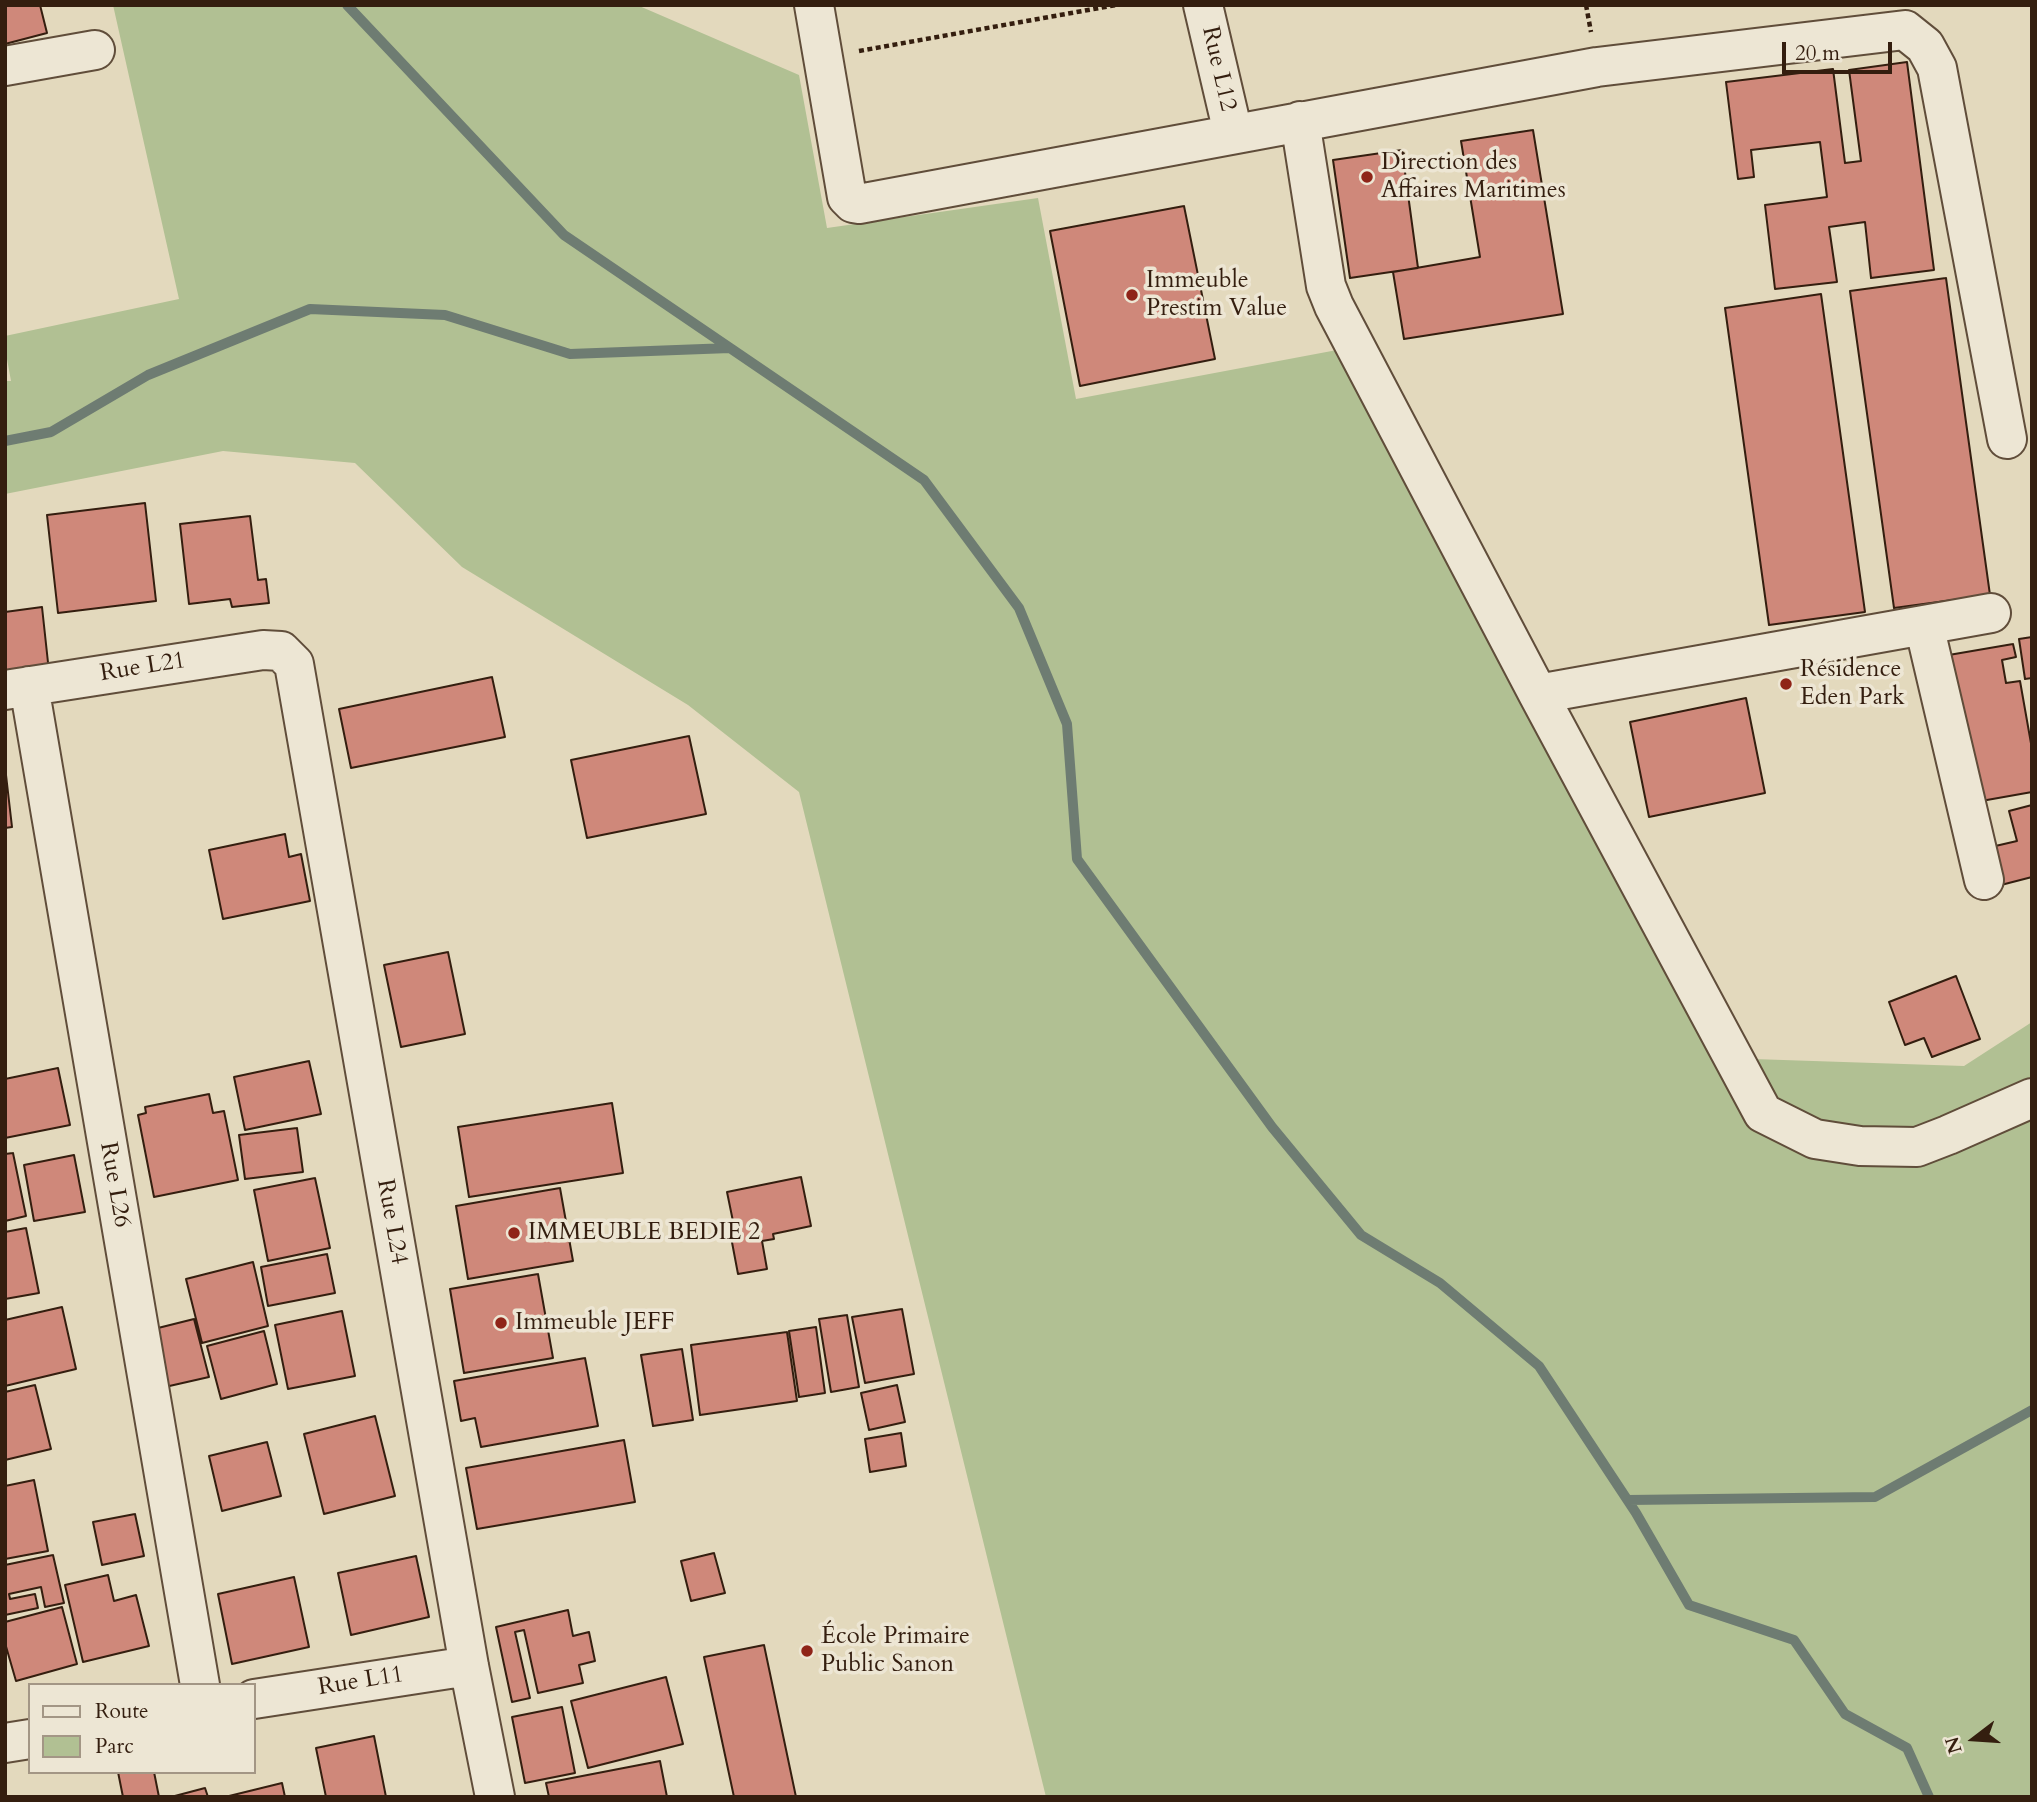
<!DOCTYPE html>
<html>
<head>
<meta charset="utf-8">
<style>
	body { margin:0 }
	#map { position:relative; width:2037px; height:1802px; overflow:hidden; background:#e3d9bd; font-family:Cardo,serif }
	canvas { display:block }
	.frame { position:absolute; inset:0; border:7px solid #341e0f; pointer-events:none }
	.legend { position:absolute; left:28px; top:1683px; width:228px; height:91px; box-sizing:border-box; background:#ede6d4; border:2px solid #a39685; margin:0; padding:9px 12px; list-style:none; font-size:21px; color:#341e0f }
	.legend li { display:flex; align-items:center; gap:14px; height:35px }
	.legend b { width:35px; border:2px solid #a39685 }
	.north { position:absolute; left:1939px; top:1704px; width:70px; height:70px; -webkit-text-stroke:5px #ede6d4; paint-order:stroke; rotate:253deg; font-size:19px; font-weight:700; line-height:28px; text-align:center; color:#341e0f }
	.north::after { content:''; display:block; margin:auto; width:24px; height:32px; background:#341e0f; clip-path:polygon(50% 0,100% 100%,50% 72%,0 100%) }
	.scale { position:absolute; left:1782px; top:42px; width:110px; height:32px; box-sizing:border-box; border:4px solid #341e0f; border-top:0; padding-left:9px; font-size:21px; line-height:24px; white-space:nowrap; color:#341e0f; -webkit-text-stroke:5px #ede6d4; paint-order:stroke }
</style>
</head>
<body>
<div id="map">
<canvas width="2037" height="1802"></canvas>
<div class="frame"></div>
<ul class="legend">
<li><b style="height:9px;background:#ede6d4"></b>Route</li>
<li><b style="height:19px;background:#b1c093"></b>Parc</li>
</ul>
<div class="north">N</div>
<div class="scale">20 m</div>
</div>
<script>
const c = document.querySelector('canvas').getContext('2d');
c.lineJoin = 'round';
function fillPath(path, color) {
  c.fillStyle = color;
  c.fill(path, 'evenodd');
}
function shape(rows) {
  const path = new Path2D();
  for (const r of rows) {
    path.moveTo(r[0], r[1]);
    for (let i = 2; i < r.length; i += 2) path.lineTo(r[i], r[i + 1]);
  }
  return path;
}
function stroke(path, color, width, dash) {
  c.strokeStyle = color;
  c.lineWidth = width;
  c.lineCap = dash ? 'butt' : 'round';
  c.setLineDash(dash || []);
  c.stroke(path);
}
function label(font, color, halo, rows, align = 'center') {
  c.font = font + ' Cardo,serif';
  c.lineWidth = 7;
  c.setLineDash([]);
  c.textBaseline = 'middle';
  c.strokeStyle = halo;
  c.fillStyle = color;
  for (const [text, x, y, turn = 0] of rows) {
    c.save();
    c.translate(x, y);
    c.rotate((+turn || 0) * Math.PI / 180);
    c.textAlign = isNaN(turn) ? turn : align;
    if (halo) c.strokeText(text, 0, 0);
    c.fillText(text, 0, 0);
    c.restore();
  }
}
const green = shape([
	[113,5,637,5,799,75,827,228,1038,198,1076,399,1369,344,1753,1059,1964,1066,2032,1022,2032,1797,1046,1797,799,792,688,705,462,567,355,463,223,451,5,494,5,381,11,381,5,348,5,336,179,299]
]);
const stream = shape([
	[347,5,564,235,924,480,1019,608,1067,724,1077,859,1272,1127,1361,1235,1440,1283,1539,1366,1636,1513,1689,1605,1794,1640,1845,1714,1907,1748,1929,1797],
	[5,441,51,432,148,375,310,309,445,315,570,354,730,348],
	[1628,1500,1875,1497,2032,1410]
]);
const building = shape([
	[5,5,40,5,47,33,5,44,5,5],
	[1907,62,1934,270,1871,278,1865,222,1829,227,1837,282,1775,289,1765,205,1827,197,1820,142,1751,150,1754,177,1738,179,1726,82,1833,69,1845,163,1861,161,1849,70,1907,62],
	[1533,130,1563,314,1404,339,1393,272,1480,257,1461,141,1533,130],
	[1402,150,1418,268,1350,278,1333,160,1402,150],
	[1184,206,1215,359,1080,386,1050,231,1184,206],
	[1946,278,1990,595,1894,608,1850,291,1946,278],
	[1821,294,1865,612,1769,625,1725,308,1821,294],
	[145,503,156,601,58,613,47,515,145,503],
	[250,516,258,580,266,579,269,603,232,607,230,599,189,604,180,524,250,516],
	[42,607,50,681,5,686,5,612,42,607],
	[2032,637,2032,678,2025,679,2019,639,2032,637],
	[2013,644,2016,657,2002,660,2006,683,2020,681,2032,749,2032,792,1970,803,1943,656,2013,644],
	[492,677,505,737,351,768,339,709,492,677],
	[1746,698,1765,793,1649,817,1630,722,1746,698],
	[689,736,706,814,587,838,571,760,689,736],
	[6,775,12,827,5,828,5,775,6,775],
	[2032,805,2032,877,2001,885,1991,847,2017,841,2009,811,2032,805],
	[285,834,289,857,301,854,310,901,223,919,209,850,285,834],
	[448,952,465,1034,401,1047,384,965,448,952],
	[1956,976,1980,1039,1932,1057,1924,1038,1905,1045,1889,1002,1956,976],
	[309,1061,321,1114,245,1130,234,1077,309,1061],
	[58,1068,70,1125,5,1138,5,1079,58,1068],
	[209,1094,213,1113,224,1111,238,1180,154,1197,138,1115,146,1113,145,1107,209,1094],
	[612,1103,623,1173,469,1197,458,1127,612,1103],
	[297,1128,303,1172,245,1179,239,1135,297,1128],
	[13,1153,26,1216,5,1221,5,1154,13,1153],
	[74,1155,85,1212,34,1221,24,1165,74,1155],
	[801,1177,811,1226,773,1234,774,1239,762,1241,767,1269,738,1274,731,1237,736,1236,727,1192,801,1177],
	[315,1178,330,1248,268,1261,254,1190,315,1178],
	[560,1188,573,1261,468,1279,456,1206,560,1188],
	[26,1228,39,1293,5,1299,5,1232,26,1228],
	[327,1254,335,1293,268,1306,261,1267,327,1254],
	[253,1262,268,1326,202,1343,186,1279,253,1262],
	[538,1274,553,1358,464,1373,450,1289,538,1274],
	[62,1307,76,1369,5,1386,5,1320,62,1307],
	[902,1309,914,1374,865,1383,852,1317,902,1309],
	[342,1311,355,1376,288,1389,275,1325,342,1311],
	[847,1315,859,1387,831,1392,819,1319,847,1315],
	[194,1319,209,1377,165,1387,150,1330,194,1319],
	[816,1327,825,1393,799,1397,789,1331,816,1327],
	[264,1331,277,1384,221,1399,207,1346,264,1331],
	[787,1332,797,1401,700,1415,691,1345,787,1332],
	[682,1349,693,1420,653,1426,641,1355,682,1349],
	[585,1358,598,1426,481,1447,475,1418,461,1421,454,1381,585,1358],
	[35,1385,51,1449,5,1460,5,1392,35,1385],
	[897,1385,905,1422,869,1430,861,1393,897,1385],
	[375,1416,395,1496,324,1514,304,1434,375,1416],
	[901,1433,906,1466,870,1472,865,1439,901,1433],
	[624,1440,635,1502,477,1529,466,1468,624,1440],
	[267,1442,281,1496,222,1511,209,1456,267,1442],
	[34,1480,48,1551,5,1559,5,1486,34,1480],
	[135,1514,144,1556,102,1565,93,1522,135,1514],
	[714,1553,725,1593,691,1601,681,1561,714,1553],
	[53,1555,64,1603,45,1607,41,1587,9,1594,10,1599,35,1594,38,1608,5,1615,5,1565,53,1555],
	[416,1556,429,1617,351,1635,338,1573,416,1556],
	[108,1575,114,1601,136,1595,149,1646,83,1662,65,1585,108,1575],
	[294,1577,309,1647,232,1664,218,1594,294,1577],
	[62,1607,77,1664,16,1681,5,1643,5,1622,62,1607],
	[568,1610,573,1636,589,1632,595,1661,579,1665,583,1683,538,1693,524,1630,515,1632,530,1698,512,1702,496,1627,568,1610],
	[764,1645,796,1797,734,1797,704,1657,764,1645],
	[666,1677,683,1744,588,1768,571,1701,666,1677],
	[562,1707,575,1773,525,1783,512,1717,562,1707],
	[374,1736,386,1797,326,1797,316,1748,374,1736],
	[660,1761,667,1797,549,1797,546,1783,660,1761],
	[118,1772,154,1772,159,1797,123,1797,118,1772],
	[282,1783,285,1797,225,1797,282,1783],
	[205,1788,208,1797,171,1797,205,1788]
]);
const path = shape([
	[1586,5,1591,32],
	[859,51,1116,5]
]);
const minor = shape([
	[814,5,847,197,853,203,859,204,1597,67,1905,30,1925,46,1937,68,2007,439],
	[1203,5,1233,133],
	[5,66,95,50],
	[1300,121,1326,286,1334,306,1538,694,1763,1113,1815,1139,1860,1146,1917,1147,1948,1135,2032,1098],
	[1924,625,1984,880],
	[29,686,200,1685],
	[5,690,263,650,281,651,294,664,469,1666,495,1797],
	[1538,694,1991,613],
	[254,1699,469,1666],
	[5,1743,30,1739]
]);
const markers = [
	[1367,177,7,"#8f2418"],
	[1132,295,7,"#8f2418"],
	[1786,684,7,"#8f2418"],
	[514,1233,7,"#8f2418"],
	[501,1323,7,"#8f2418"],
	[807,1651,7,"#8f2418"]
];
const streetNames = [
	["Rue L12",1218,69,77],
	["Rue L21",143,668,-9],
	["Rue L26",114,1185,80],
	["Rue L24",391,1222,80],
	["Rue L11",361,1682,-9]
];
const poiNames = [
	["Direction des",1381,163],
	["Affaires Maritimes",1381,191],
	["Immeuble",1146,281],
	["Prestim Value",1146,309],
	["Résidence",1800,670],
	["Eden Park",1800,698],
	["IMMEUBLE BEDIE 2",528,1233],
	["Immeuble JEFF",515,1323],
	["École Primaire",821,1637],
	["Public Sanon",821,1665]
];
fillPath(green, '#b1c093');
stroke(stream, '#6e7c72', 10);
fillPath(building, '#cf887a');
stroke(building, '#341e0f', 2);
stroke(minor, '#604d3a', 42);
stroke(path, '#341e0f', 4.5, [5, 3.5]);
stroke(minor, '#ede6d4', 38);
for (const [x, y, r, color] of markers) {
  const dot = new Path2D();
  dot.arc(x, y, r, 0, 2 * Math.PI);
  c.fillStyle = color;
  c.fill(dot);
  stroke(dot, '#ede6d4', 2.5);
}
label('24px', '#341e0f', '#ede6d4', streetNames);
label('24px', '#341e0f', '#ede6d4', poiNames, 'left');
</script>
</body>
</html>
